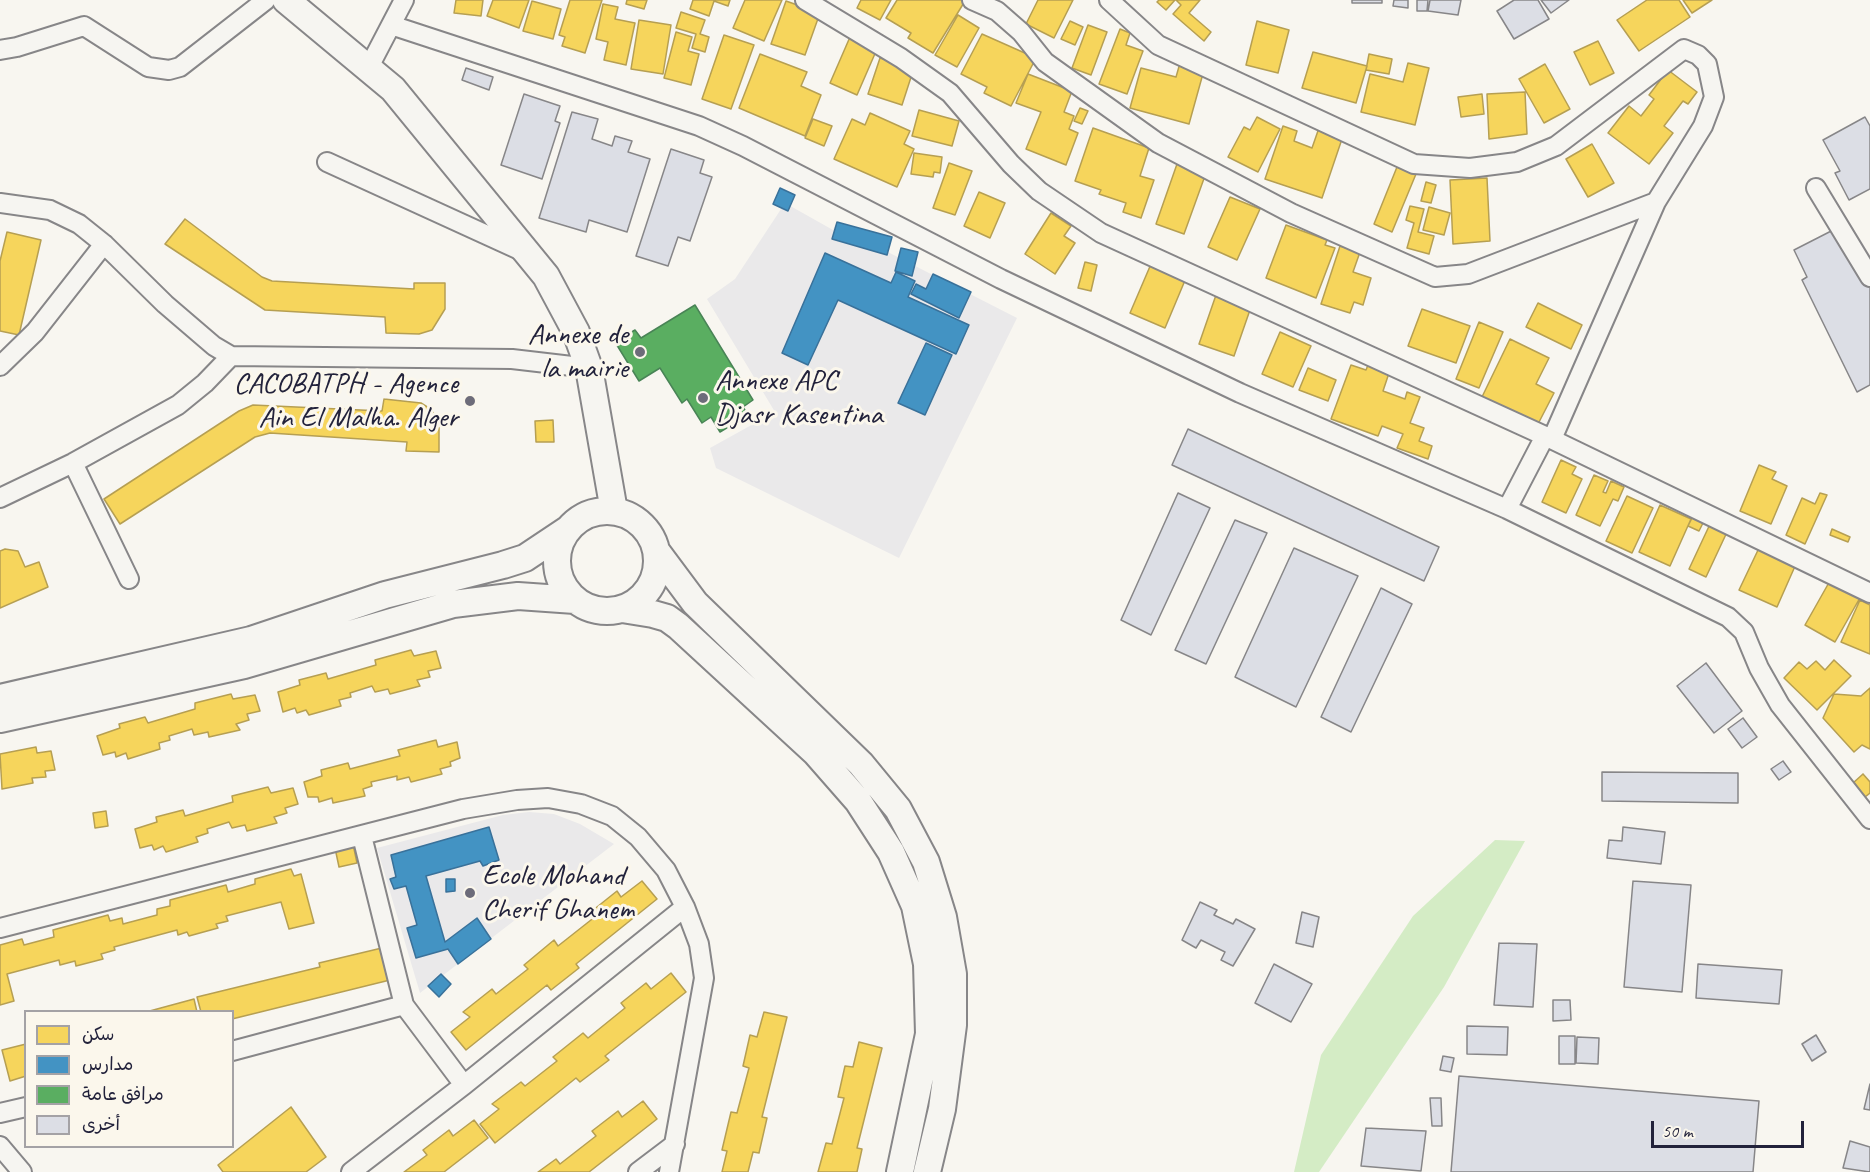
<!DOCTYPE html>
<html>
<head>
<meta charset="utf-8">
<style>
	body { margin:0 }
	#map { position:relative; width:1870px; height:1172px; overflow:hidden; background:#f8f6f0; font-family:Caveat,"Playpen Sans Arabic",sans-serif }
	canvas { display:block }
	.legend { position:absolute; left:24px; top:1010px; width:210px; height:138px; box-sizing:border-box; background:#fbf7ec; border:2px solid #a4a2a5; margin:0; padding:8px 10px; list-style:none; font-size:18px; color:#22223b }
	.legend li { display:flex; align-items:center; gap:12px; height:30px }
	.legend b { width:30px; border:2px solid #a4a2a5 }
	.scale { position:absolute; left:1651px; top:1121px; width:153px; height:27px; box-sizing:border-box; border:3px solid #22223b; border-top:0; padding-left:8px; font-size:18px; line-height:21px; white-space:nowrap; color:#22223b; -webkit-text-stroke:4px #fbf7ec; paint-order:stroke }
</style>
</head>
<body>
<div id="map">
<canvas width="1870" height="1172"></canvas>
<ul class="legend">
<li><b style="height:16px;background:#f6d55c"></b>سكن</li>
<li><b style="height:16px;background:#4393c3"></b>مدارس</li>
<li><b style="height:16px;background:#5aae61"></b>مرافق عامة</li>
<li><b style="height:16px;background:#dcdee5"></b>أخرى</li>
</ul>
<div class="scale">50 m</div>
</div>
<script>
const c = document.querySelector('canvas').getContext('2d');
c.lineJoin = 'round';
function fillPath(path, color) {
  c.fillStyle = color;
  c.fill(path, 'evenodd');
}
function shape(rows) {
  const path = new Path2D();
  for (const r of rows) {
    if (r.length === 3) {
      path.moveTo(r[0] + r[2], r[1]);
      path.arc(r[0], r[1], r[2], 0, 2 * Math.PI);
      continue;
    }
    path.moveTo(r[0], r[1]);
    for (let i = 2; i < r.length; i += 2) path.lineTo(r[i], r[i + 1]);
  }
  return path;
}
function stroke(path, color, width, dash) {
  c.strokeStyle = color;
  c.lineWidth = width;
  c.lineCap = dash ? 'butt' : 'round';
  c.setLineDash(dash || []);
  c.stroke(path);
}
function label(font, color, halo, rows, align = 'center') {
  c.font = font + ' Caveat,sans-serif';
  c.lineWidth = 6;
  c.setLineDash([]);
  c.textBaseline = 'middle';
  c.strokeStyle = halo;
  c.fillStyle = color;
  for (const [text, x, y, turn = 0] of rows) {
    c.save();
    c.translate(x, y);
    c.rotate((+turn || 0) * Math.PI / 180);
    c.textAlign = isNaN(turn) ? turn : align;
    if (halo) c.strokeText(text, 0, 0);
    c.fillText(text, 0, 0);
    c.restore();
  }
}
const built = shape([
	[785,203,833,230,835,225,1017,318,899,558,716,468,710,448,775,412,707,299,735,279],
	[529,812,554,814,580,824,614,844,420,993,377,848,503,815]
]);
const green = shape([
	[1495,840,1525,841,1444,987,1319,1172,1294,1172,1321,1055,1413,916]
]);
const homes = shape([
	[456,0,483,0,481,16,454,13,456,0],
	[493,0,529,0,519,28,487,16,493,0],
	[570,0,602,0,585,53,562,46,565,37,559,35,570,0],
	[627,0,647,0,644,9,626,4,627,0],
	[693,0,730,0,728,6,714,1,709,16,690,9,693,0],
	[745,0,782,0,764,41,733,28,745,0],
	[861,0,891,0,880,20,857,8,861,0],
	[897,0,963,0,965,1,933,53,908,38,911,33,886,18,897,0],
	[1038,0,1073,0,1054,38,1026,24,1038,0],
	[1159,0,1175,0,1166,10,1157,2,1159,0],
	[1176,0,1200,0,1189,13,1211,32,1204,41,1173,14,1181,5,1176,0],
	[1647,0,1679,0,1690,17,1639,51,1617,20,1647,0],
	[1683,0,1712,0,1692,13,1683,0],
	[532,1,561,9,553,39,523,31,532,1],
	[786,1,820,13,805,55,771,44,786,1],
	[603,4,618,7,615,19,635,23,626,65,604,60,608,42,596,39,603,4],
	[681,12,705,20,700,34,709,37,705,52,692,48,696,34,676,28,681,12],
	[958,15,979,28,957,67,935,55,958,15],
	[639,20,671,25,663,74,631,69,639,20],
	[1070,21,1083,27,1075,45,1061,39,1070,21],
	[1257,21,1289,30,1278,73,1246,65,1257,21],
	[1088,25,1107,32,1091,75,1072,68,1088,25],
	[1120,29,1130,33,1126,45,1143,51,1127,94,1099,84,1120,29],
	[676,32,692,37,688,51,699,54,691,85,664,78,676,32],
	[982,34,1036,58,1011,106,984,93,987,87,961,74,982,34],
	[724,35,754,45,731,109,702,99,724,35],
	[850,37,877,49,857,95,830,83,850,37],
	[1598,41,1614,73,1590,85,1574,52,1598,41],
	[1313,52,1367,66,1356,103,1302,88,1313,52],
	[760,54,807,72,801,86,821,95,805,136,739,108,760,54],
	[1369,54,1392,59,1389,74,1366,70,1369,54],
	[880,58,914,68,902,105,868,94,880,58],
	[1180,63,1204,70,1189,124,1130,108,1141,68,1176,77,1180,63],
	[1408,63,1429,68,1415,125,1361,112,1370,74,1403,82,1408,63],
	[1545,64,1570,109,1544,123,1519,79,1545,64],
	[1668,70,1697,92,1688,104,1683,101,1664,126,1673,133,1649,164,1608,133,1629,106,1641,116,1654,99,1649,95,1668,70],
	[1028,74,1072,91,1064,112,1074,116,1069,129,1078,133,1066,165,1026,149,1041,112,1016,103,1028,74],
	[1525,92,1527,134,1489,139,1487,94,1525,92],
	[1482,94,1484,114,1461,117,1458,97,1482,94],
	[1080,108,1088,111,1082,124,1074,121,1080,108],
	[919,110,959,121,952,146,912,136,919,110],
	[870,113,910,131,904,144,914,149,897,187,834,159,852,119,865,125,870,113],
	[1257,117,1280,129,1258,172,1228,157,1244,127,1250,130,1257,117],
	[813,119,832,126,824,146,805,138,813,119],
	[1320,125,1344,133,1322,198,1265,179,1283,126,1297,131,1294,141,1312,148,1320,125],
	[1093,128,1149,148,1140,176,1154,180,1141,218,1123,212,1126,203,1099,194,1101,190,1075,181,1093,128],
	[1592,144,1614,183,1588,197,1566,159,1592,144],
	[914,153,942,157,940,173,934,172,933,177,911,174,914,153],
	[949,163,972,171,955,215,933,208,949,163],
	[1177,164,1206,173,1184,234,1156,224,1177,164],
	[1397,167,1416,174,1392,232,1374,224,1397,167],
	[1487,178,1490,241,1453,244,1450,180,1487,178],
	[1426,182,1436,185,1431,203,1421,201,1426,182],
	[979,192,1005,203,990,238,964,226,979,192],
	[1230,197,1260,209,1237,260,1208,247,1230,197],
	[1410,206,1424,209,1418,232,1434,236,1429,254,1407,248,1414,223,1406,220,1410,206],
	[1429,207,1450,213,1444,235,1423,230,1429,207],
	[1051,213,1071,226,1064,236,1075,243,1055,274,1025,254,1051,213],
	[185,219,262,277,272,281,414,289,414,283,445,283,445,309,432,330,419,334,386,333,385,317,265,310,165,244,185,219],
	[1286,225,1327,240,1325,245,1335,248,1316,298,1266,278,1286,225],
	[7,232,41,240,19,335,0,331,0,261,7,232],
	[1340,246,1360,252,1353,272,1371,278,1363,305,1354,302,1350,313,1321,304,1340,246],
	[1085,262,1097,265,1091,291,1078,288,1085,262],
	[1151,264,1186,278,1165,328,1130,313,1151,264],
	[1216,295,1251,307,1234,356,1199,344,1216,295],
	[1538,303,1582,325,1571,349,1526,327,1538,303],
	[1422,309,1470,326,1456,363,1408,346,1422,309],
	[1479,322,1503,332,1479,388,1456,379,1479,322],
	[1280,332,1311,346,1293,387,1262,374,1280,332],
	[1510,339,1549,358,1536,384,1554,393,1537,426,1481,399,1510,339],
	[1351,365,1366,370,1368,365,1389,373,1383,391,1405,399,1407,392,1420,397,1410,423,1424,428,1419,441,1432,446,1428,459,1397,448,1403,434,1382,426,1378,436,1331,419,1351,365],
	[1308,368,1336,380,1328,401,1299,390,1308,368],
	[384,399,421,403,432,410,439,424,439,452,406,451,407,442,270,433,255,437,120,524,104,499,239,411,253,405,382,411,384,399],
	[553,420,554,442,536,442,535,421,553,420],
	[1561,460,1576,467,1572,474,1582,479,1566,513,1542,502,1561,460],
	[1759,465,1776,472,1772,479,1787,486,1771,524,1740,511,1759,465],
	[1594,475,1608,481,1603,492,1606,493,1611,481,1624,487,1618,501,1613,499,1600,526,1576,515,1594,475],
	[1820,493,1827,495,1805,544,1786,535,1802,498,1815,504,1820,493],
	[1627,496,1653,508,1632,553,1606,541,1627,496],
	[1660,505,1691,519,1670,566,1639,552,1660,505],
	[1693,516,1704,521,1699,531,1688,526,1693,516],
	[1711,522,1728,530,1706,577,1689,569,1711,522],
	[1832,529,1850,537,1848,542,1830,535,1832,529],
	[1759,548,1796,564,1777,607,1739,590,1759,548],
	[5,549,18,551,25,567,39,562,48,587,0,608,0,551,5,549],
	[1831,579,1861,596,1835,642,1805,625,1831,579],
	[1860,600,1870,605,1870,654,1841,642,1860,600],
	[411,650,414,656,436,651,441,668,428,671,430,677,417,680,420,686,390,694,388,689,375,692,372,686,350,693,351,697,339,700,341,706,309,715,306,710,297,713,295,708,283,712,278,692,300,685,299,680,326,673,328,679,376,665,375,660,411,650],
	[1834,660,1851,676,1817,710,1784,678,1799,662,1807,669,1816,661,1825,670,1834,660],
	[1870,688,1870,749,1862,745,1854,752,1823,718,1834,694,1861,696,1870,688],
	[231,694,233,699,255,695,260,711,247,714,249,720,236,724,240,730,209,737,208,732,194,735,192,729,169,736,170,740,159,743,160,749,128,759,126,753,116,757,115,752,103,755,97,736,120,728,119,724,145,717,148,723,195,709,195,703,231,694],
	[436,740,438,747,457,742,460,758,450,762,451,766,440,769,442,774,411,782,409,777,397,780,397,776,371,782,372,786,363,789,365,796,333,803,332,798,319,802,318,797,308,797,304,782,322,776,321,770,348,763,350,769,400,756,398,750,436,740],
	[36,747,37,753,51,751,55,770,45,771,46,777,32,778,33,783,2,789,0,754,36,747],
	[1863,774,1870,782,1870,793,1865,797,1853,783,1863,774],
	[268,787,271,793,293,788,298,804,285,808,287,813,274,817,277,823,247,831,245,825,232,828,229,822,207,829,208,833,196,837,198,842,166,852,163,846,154,850,152,845,140,848,135,829,157,822,156,817,183,810,185,816,233,802,232,796,268,787],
	[106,811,108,826,95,828,93,813,106,811],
	[353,844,357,863,339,867,335,848,353,844],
	[291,869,294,876,301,874,314,923,289,929,281,902,226,916,228,921,216,924,218,928,189,936,187,932,178,935,177,930,114,947,115,950,101,954,103,959,76,966,75,961,60,965,59,960,7,974,14,1001,0,1005,0,945,22,939,24,945,54,937,53,930,108,915,110,921,122,918,123,924,157,915,157,909,170,906,170,900,226,885,228,892,255,884,255,879,291,869],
	[642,881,657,899,576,964,579,968,551,990,547,985,466,1050,451,1032,470,1017,463,1012,492,989,496,994,528,969,524,965,554,940,558,946,596,916,592,911,617,891,621,897,642,881],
	[386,947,394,979,232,1019,232,1012,201,1012,197,997,320,967,319,963,386,947],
	[671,973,686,992,605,1056,609,1060,580,1082,576,1078,495,1143,480,1124,499,1109,492,1104,521,1082,525,1086,557,1061,553,1057,583,1033,588,1038,625,1008,621,1003,646,983,651,989,671,973],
	[194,999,197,1012,146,1012,194,999],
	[764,1012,787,1017,762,1117,767,1118,759,1153,753,1152,748,1172,722,1172,727,1151,722,1150,731,1112,737,1113,749,1068,743,1066,750,1035,757,1037,764,1012],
	[859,1042,882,1048,857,1148,862,1149,857,1172,818,1172,826,1143,832,1144,844,1098,838,1097,845,1066,853,1067,859,1042],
	[26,1044,26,1076,10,1081,2,1050,26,1044],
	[643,1101,657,1119,589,1172,538,1172,556,1159,560,1164,596,1136,592,1131,618,1111,622,1117,643,1101],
	[291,1107,326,1157,306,1172,223,1172,218,1165,291,1107],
	[474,1120,488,1138,444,1172,404,1172,427,1155,423,1150,449,1130,453,1136,474,1120]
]);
const schools = shape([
	[780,188,795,195,788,211,773,204,780,188],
	[837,222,892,237,887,255,832,239,837,222],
	[901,248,918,252,912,276,895,271,901,248],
	[825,253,891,283,896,272,915,281,908,297,969,325,956,354,838,300,808,365,782,353,825,253],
	[933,274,971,292,959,318,911,294,916,284,926,289,933,274],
	[926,343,952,355,925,415,898,403,926,343],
	[489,827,499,860,483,866,480,861,426,876,445,942,477,918,491,939,458,964,448,949,416,958,407,928,417,925,406,886,394,889,390,879,396,877,391,855,489,827],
	[446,879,455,879,455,891,446,892,446,879],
	[441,974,451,984,439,997,428,986,441,974]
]);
const public = shape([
	[695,305,753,400,743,407,748,415,720,432,711,417,702,423,687,399,682,403,660,368,639,381,615,342,635,330,641,338,695,305]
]);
const building = shape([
	[1352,0,1382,0,1382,3,1352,3,1352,0],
	[1394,0,1408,0,1408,8,1393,6,1394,0],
	[1417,0,1428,0,1427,11,1417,11,1417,0],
	[1430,0,1461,0,1458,15,1428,11,1430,0],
	[1538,0,1549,19,1514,39,1497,11,1514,0,1538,0],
	[1541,0,1569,0,1551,13,1541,0],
	[466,68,493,77,489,90,462,80,466,68],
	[524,94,560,106,555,121,560,123,542,179,501,165,524,94],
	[572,112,598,119,592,139,612,146,615,136,632,141,628,152,650,159,627,232,589,220,586,232,539,218,572,112],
	[1865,117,1870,126,1870,189,1849,200,1835,173,1840,171,1823,140,1865,117],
	[671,149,704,160,700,173,712,177,690,241,678,237,668,266,636,256,671,149],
	[1841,226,1870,284,1870,385,1857,392,1802,280,1807,277,1794,250,1841,226],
	[1188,429,1439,547,1424,581,1172,465,1188,429],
	[1178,493,1210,508,1151,635,1121,620,1178,493],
	[1235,520,1267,533,1206,664,1175,650,1235,520],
	[1294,548,1358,576,1296,707,1235,677,1294,548],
	[1381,588,1412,604,1351,732,1321,717,1381,588],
	[1706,663,1742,711,1714,733,1677,686,1706,663],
	[1743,718,1757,737,1742,748,1728,729,1743,718],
	[1783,761,1791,772,1779,780,1771,769,1783,761],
	[1602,772,1738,773,1738,803,1602,801,1602,772],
	[1623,827,1665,832,1661,864,1607,858,1609,840,1622,841,1623,827],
	[1633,881,1691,885,1682,992,1624,987,1633,881],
	[1200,902,1217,910,1214,915,1233,924,1236,919,1255,929,1233,966,1221,960,1225,952,1201,940,1196,948,1182,940,1200,902],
	[1302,912,1319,917,1313,947,1296,943,1302,912],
	[1499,943,1537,944,1533,1007,1494,1005,1499,943],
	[1274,964,1312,984,1291,1022,1255,1003,1274,964],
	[1698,964,1782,970,1779,1004,1696,998,1698,964],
	[1553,1000,1570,1000,1571,1020,1553,1021,1553,1000],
	[1467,1026,1508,1027,1507,1055,1467,1054,1467,1026],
	[1816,1035,1826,1052,1812,1061,1802,1044,1816,1035],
	[1559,1036,1575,1036,1575,1064,1559,1064,1559,1036],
	[1577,1037,1599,1038,1598,1064,1576,1063,1577,1037],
	[1443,1056,1454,1058,1451,1072,1440,1070,1443,1056],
	[1459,1076,1759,1101,1753,1172,1451,1172,1459,1076],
	[1870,1084,1870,1110,1864,1109,1870,1084],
	[1430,1098,1441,1098,1442,1126,1432,1126,1430,1098],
	[1366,1128,1426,1131,1421,1171,1361,1166,1366,1128],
	[1850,1141,1870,1147,1870,1172,1843,1168,1850,1141]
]);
const minor = shape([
	[805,0,901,58,950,93,1011,164,1039,191,1101,233,1545,436,1870,593],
	[972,0,997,11,1021,32,1045,62,1158,143,1291,213,1435,277,1468,274,1656,202],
	[1109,0,1158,45,1414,164,1470,168,1517,162,1556,146,1684,49,1698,55,1707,64,1714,97,1703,126,1656,202,1552,439],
	[391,25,699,126,743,146,1001,279,1240,393,1507,509,1728,617,1744,632,1759,668,1780,705,1870,819],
	[0,50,17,47,84,26,148,67,169,70,180,67,266,0],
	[369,67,404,0],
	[327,162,524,252],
	[1816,188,1870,277],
	[0,203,50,210,79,224,104,244,165,304,214,346,231,356,512,359,589,368],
	[0,366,35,332,104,244],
	[73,463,129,579],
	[0,498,73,463,178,405,205,383,231,356],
	[1507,509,1545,436],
	[362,836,404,1005,464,1085],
	[0,928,463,809,517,800,548,798,581,804,612,816,638,837,666,870,685,907,699,944,704,978,669,1172],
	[232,1051,404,1005],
	[0,1113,26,1107],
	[0,1146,22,1172],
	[351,1172,464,1085,685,907],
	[638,1172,675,1144]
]);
const secondary = shape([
	[286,0,393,89,546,276,576,332,589,368,614,511],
	[607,561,50],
	[657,552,695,603,861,764,898,809,926,862,943,917,953,974,953,1025,942,1109,927,1172],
	[622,609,653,614,667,618,678,626,816,753,858,801,891,852,915,906,927,964,929,1034,900,1172],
	[0,698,251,640,385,595,503,565,525,558,567,530],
	[0,719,244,665,453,604,518,596,575,600]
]);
const markers = [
	[640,352,6,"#6d6c7a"],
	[703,398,6,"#6d6c7a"],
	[470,401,6,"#6d6c7a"],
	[470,893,6,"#6d6c7a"]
];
const poiNames = [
	["Annexe de",628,335],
	["la mairie",628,369],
	["Annexe APC",715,381,"left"],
	["Djasr Kasentina",715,415,"left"],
	["CACOBATPH - Agence",458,384],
	["Ain El Malha. Alger",458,418],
	["Ecole Mohand",482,876,"left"],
	["Cherif Ghanem",482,910,"left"]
];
fillPath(built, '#eae9ea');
fillPath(green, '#d4ecc5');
fillPath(homes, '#f6d55c');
stroke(homes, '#b69f52', 1.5);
fillPath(schools, '#4393c3');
stroke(schools, '#39719a', 1.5);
fillPath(public, '#5aae61');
stroke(public, '#498456', 1.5);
fillPath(building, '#dcdee5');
stroke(building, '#878688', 1.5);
stroke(minor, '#878688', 22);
stroke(secondary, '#878688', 30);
stroke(minor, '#f6f5f1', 18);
stroke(secondary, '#f6f5f1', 26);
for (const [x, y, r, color] of markers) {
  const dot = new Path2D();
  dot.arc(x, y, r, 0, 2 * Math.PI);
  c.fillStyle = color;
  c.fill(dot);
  stroke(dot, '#fbf7ec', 2);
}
label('30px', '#22223b', '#fbf7ec', poiNames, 'right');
</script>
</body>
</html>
